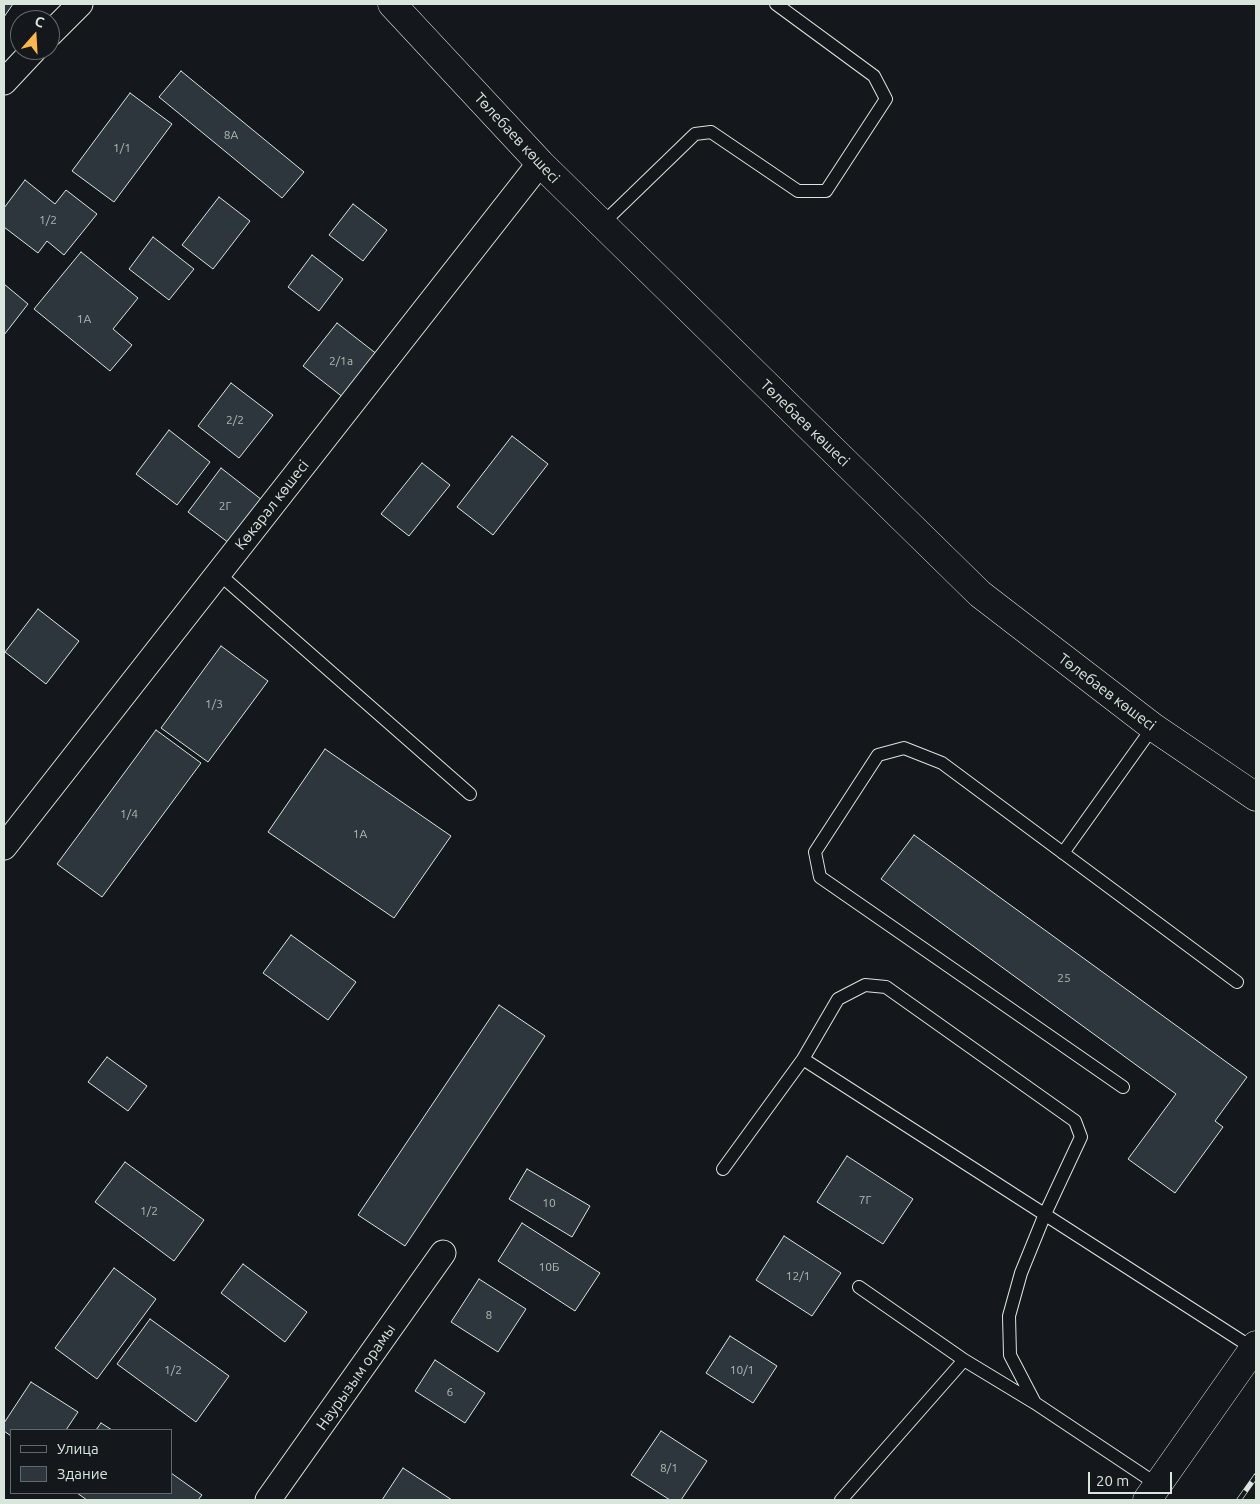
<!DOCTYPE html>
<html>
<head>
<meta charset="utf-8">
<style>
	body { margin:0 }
	#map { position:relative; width:1260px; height:1504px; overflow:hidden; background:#14181c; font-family:Ubuntu,sans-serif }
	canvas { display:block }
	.frame { position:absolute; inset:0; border:5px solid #d8e6dc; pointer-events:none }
	.legend { position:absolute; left:10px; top:1429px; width:162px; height:65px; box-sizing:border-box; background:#14181c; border:1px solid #626a69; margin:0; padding:6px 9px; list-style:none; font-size:15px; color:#d8e6dc }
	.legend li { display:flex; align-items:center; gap:10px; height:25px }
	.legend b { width:25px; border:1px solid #626a69 }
	.north { position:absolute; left:10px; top:10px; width:50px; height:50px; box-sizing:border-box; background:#14181c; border:1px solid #626a69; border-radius:50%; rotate:19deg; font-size:14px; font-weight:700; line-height:20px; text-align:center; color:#d8e6dc }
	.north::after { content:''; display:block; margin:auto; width:18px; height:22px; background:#ffb74d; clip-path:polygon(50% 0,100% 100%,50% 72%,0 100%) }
	.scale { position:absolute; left:1088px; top:1472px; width:84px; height:22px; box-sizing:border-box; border:2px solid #d8e6dc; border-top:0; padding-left:6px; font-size:15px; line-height:18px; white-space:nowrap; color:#d8e6dc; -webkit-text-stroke:4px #14181c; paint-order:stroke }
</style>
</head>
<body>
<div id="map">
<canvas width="1260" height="1504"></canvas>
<div class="frame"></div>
<ul class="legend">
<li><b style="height:6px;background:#14181c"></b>Улица</li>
<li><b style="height:14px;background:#2c363c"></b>Здание</li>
</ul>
<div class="north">С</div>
<div class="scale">20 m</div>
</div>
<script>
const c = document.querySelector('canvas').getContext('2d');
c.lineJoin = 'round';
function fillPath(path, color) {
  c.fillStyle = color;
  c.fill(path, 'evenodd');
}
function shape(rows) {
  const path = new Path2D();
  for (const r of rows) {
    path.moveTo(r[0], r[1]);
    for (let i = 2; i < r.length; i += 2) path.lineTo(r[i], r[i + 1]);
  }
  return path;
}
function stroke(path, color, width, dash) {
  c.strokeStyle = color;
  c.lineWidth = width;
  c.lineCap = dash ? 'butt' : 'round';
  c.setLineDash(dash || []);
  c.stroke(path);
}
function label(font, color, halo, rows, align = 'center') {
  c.font = font + ' Ubuntu,sans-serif';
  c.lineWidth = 4;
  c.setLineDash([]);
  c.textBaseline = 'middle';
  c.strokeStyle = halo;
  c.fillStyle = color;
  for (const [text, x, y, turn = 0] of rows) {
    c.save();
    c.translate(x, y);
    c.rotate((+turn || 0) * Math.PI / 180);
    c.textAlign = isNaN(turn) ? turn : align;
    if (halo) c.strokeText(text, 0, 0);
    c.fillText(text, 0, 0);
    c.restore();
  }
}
const building = shape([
	[4,4,13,4,4,17,4,4],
	[181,71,304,172,282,198,159,97,181,71],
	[130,93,172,124,114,202,72,171,130,93],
	[25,180,55,204,66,190,97,214,64,255,47,241,38,253,4,227,4,208,25,180],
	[219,197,250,221,213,269,182,245,219,197],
	[353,204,387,230,363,261,329,235,353,204],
	[153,237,194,269,169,300,129,269,153,237],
	[81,252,138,298,113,329,132,345,110,371,34,309,81,252],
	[312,255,343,279,319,311,288,287,312,255],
	[4,284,28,304,4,335,4,284],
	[337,323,378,355,344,398,303,366,337,323],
	[231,383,273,415,239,458,198,426,231,383],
	[169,430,210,462,177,505,136,474,169,430],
	[512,436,548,464,493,535,457,507,512,436],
	[422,463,450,485,409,536,381,514,422,463],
	[221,468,262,500,229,543,188,512,221,468],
	[38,609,79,641,46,684,5,652,38,609],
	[221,646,268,681,208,762,161,728,221,646],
	[156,730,201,763,102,897,57,864,156,730],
	[325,749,451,836,394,918,268,832,325,749],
	[914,835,1247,1077,1215,1121,1223,1127,1175,1193,1128,1159,1176,1094,881,879,914,835],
	[291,935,356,982,328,1020,263,973,291,935],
	[499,1005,545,1036,405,1246,358,1215,499,1005],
	[107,1057,147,1086,128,1111,88,1082,107,1057],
	[847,1156,913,1199,883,1244,817,1202,847,1156],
	[125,1162,204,1220,174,1261,95,1202,125,1162],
	[527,1169,590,1206,572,1237,509,1199,527,1169],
	[522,1223,600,1273,575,1311,498,1261,522,1223],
	[784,1236,841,1273,812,1316,756,1280,784,1236],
	[243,1264,307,1312,285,1342,221,1293,243,1264],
	[114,1268,156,1299,97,1379,55,1348,114,1268],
	[479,1279,526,1309,498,1352,451,1322,479,1279],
	[150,1319,229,1376,196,1422,117,1364,150,1319],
	[730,1336,777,1366,753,1403,706,1373,730,1336],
	[435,1360,485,1393,465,1423,415,1391,435,1360],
	[31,1382,78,1412,66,1430,11,1430,11,1436,4,1431,4,1423,31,1382],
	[101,1423,112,1430,96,1430,101,1423],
	[661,1431,707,1461,681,1500,670,1500,631,1475,661,1431],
	[403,1468,452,1500,382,1500,403,1468],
	[171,1473,202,1495,198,1500,87,1500,77,1493,171,1493,171,1473]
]);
const service = shape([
	[602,224,695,134,711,132,798,191,826,191,886,99,874,76,776,4],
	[218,573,470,794],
	[1063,853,1153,727],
	[803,1059,1254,1349],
	[1123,1087,820,877,815,852,878,755,904,748,942,763,1237,982],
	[723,1169,803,1059,838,999,865,985,886,987,1075,1121,1081,1137,1045,1214,1021,1273,1009,1316,1010,1355,1035,1403],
	[859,1287,964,1360,1035,1403,1158,1485],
	[841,1500,964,1360]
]);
const minor = shape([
	[50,34,80,4],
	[4,82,34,50],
	[4,847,540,163],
	[268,1500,443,1253]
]);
const tertiary = shape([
	[392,4,540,163,980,594,1153,727,1256,797],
	[1147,1500,1256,1345]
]);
const rail = shape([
	[1239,1500,1256,1476]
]);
const numberNames = [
	["8А",231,135],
	["1/1",122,148],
	["1/2",48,220],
	["1А",84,319],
	["2/1а",341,361],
	["2/2",235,420],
	["2Г",225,506],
	["1/3",214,704],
	["1/4",129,814],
	["1А",360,834],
	["25",1064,978],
	["7Г",865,1200],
	["10",549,1203],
	["1/2",149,1211],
	["10Б",549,1267],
	["12/1",798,1276],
	["8",489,1315],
	["1/2",173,1370],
	["10/1",742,1370],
	["6",450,1392],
	["8/1",669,1468]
];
const streetNames = [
	["Төлебаев көшесі",517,138,47],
	["Төлебаев көшесі",805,423,44],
	["Көкарал көшесі",272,505,-52],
	["Төлебаев көшесі",1107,692,37],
	["Наурызым орамы",356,1377,-55]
];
fillPath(building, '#2c363c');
stroke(building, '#d8e6dc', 1);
stroke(service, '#d8e6dc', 14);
stroke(minor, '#d8e6dc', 27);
stroke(tertiary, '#d8e6dc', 29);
stroke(service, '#14181c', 12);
stroke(minor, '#14181c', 25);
stroke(tertiary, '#14181c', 28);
stroke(rail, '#d8e6dc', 5.5);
stroke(rail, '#14181c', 4, [11]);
label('12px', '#adbab4', null, numberNames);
label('15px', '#d8e6dc', '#14181c', streetNames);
</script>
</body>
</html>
